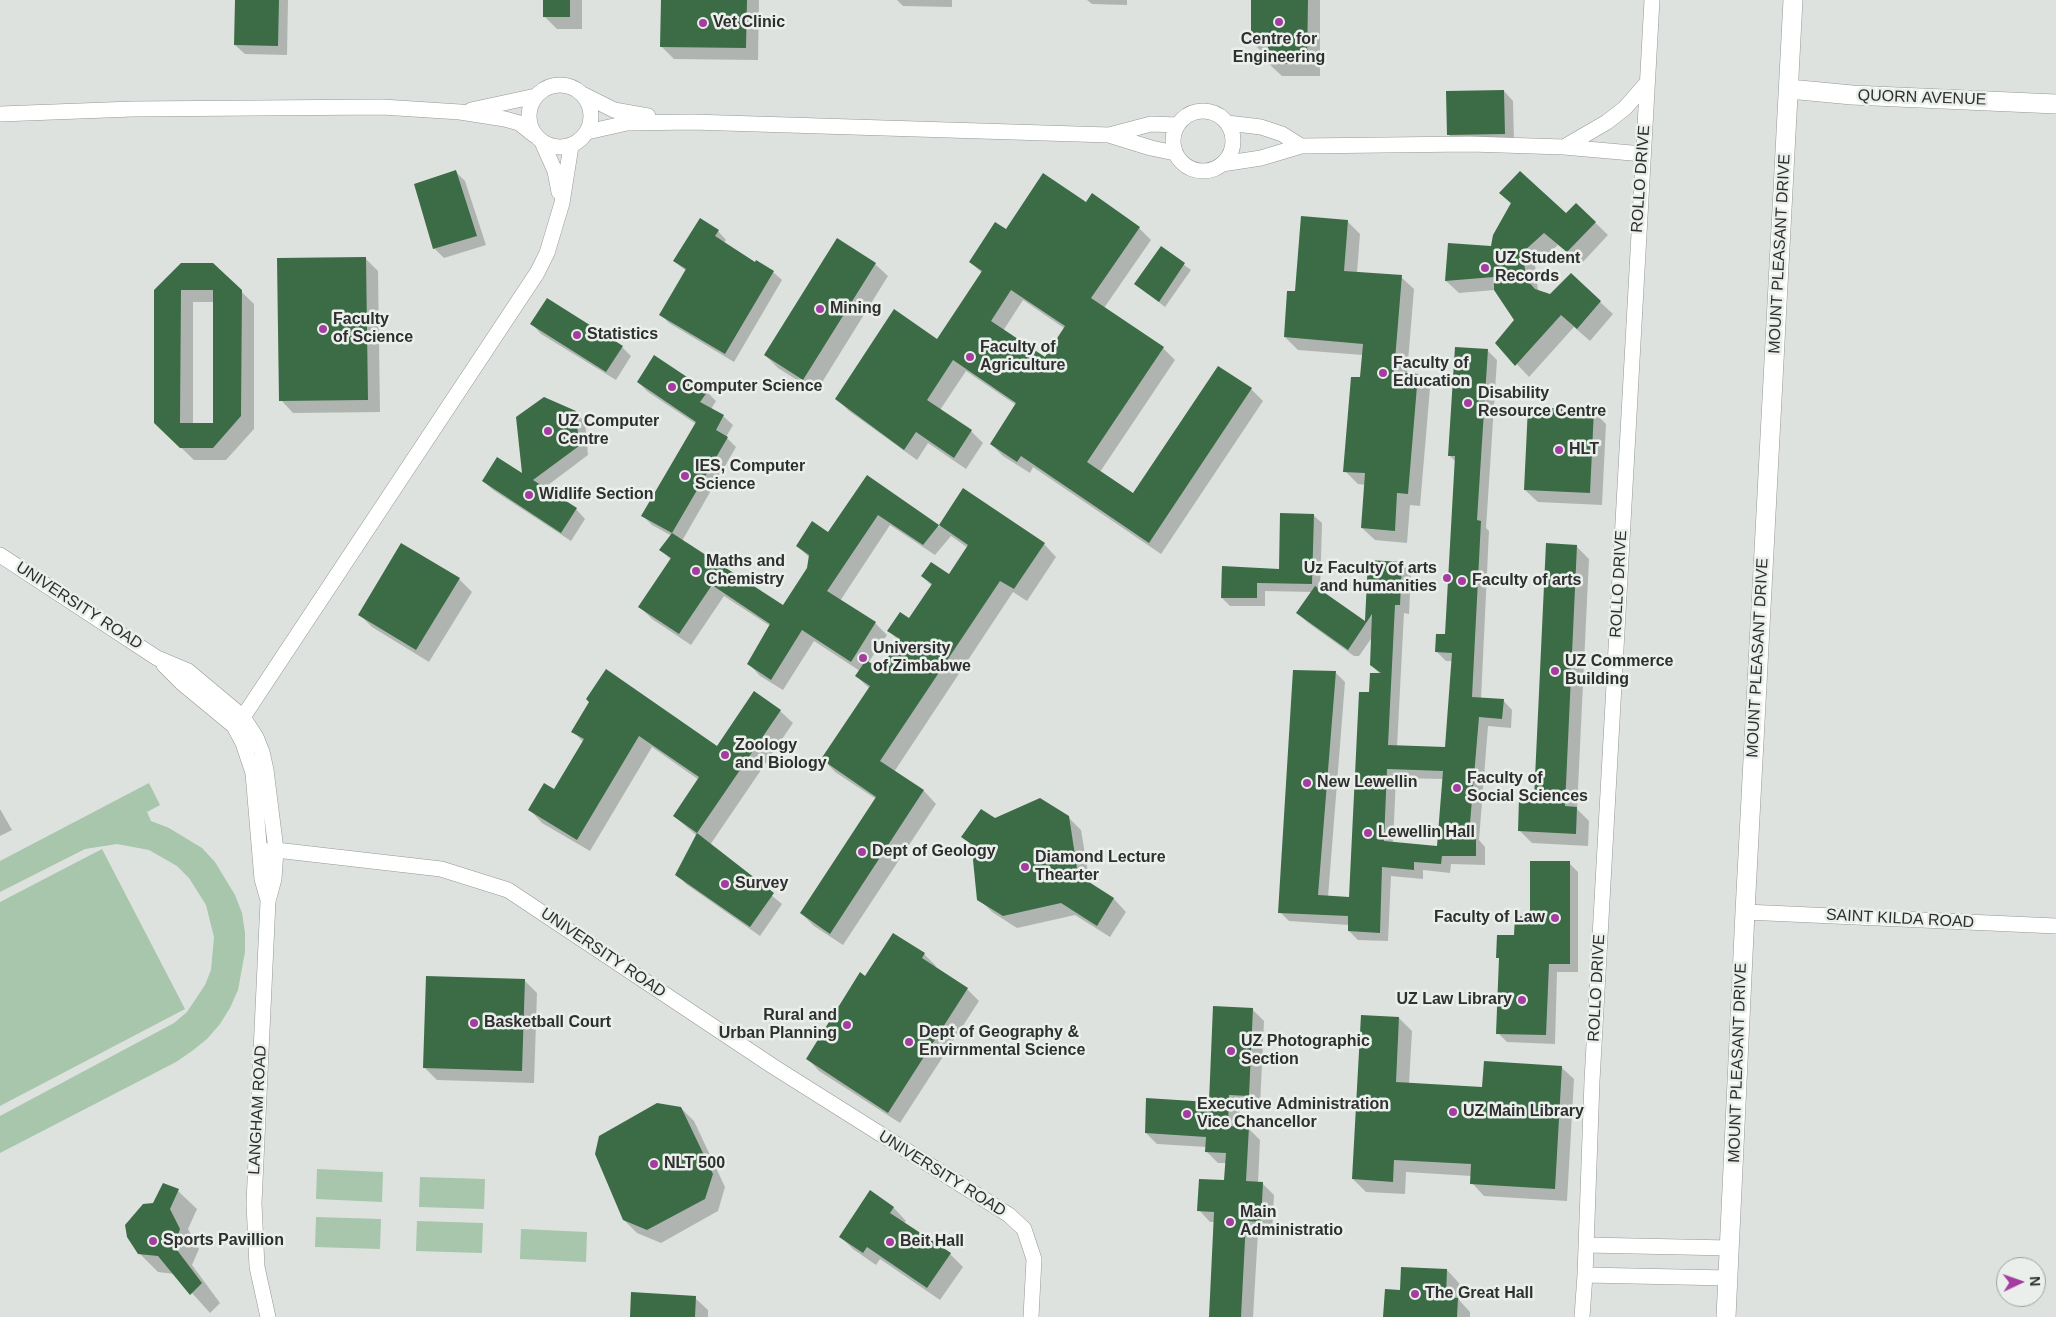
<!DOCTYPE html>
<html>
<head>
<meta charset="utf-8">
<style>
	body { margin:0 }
	#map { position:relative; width:2056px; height:1317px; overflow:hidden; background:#dde2de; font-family:Arial,sans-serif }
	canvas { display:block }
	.north { position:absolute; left:1996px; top:1257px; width:50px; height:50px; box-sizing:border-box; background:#eaefeb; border:1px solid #9fa29f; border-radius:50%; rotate:87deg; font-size:14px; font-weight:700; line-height:20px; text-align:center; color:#2e2f2e }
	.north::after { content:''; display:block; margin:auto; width:18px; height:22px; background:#a53da0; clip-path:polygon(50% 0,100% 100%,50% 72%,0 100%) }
</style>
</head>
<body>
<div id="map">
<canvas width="2056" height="1317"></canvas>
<div class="north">N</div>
</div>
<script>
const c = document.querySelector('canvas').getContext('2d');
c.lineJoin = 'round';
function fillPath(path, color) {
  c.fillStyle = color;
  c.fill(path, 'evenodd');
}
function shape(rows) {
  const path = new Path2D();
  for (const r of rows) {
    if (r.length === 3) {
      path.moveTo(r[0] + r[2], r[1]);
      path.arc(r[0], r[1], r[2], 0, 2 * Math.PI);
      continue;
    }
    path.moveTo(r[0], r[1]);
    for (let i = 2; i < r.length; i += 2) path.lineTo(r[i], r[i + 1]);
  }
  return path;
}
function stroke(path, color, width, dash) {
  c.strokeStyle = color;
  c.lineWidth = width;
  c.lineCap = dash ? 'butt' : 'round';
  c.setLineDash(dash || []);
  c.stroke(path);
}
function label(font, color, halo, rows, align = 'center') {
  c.font = font + ' Arial,sans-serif';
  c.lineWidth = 5;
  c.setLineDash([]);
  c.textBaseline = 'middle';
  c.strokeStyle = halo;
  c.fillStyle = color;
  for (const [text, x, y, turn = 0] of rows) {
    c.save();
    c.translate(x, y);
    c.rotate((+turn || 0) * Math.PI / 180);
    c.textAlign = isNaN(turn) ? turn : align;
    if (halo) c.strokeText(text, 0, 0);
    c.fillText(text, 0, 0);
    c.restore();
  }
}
const green = shape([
	[149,783,160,805,147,812,151,821,169,828,202,848,215,862,235,895,242,913,245,933,245,952,238,990,230,1008,220,1024,207,1039,192,1051,176,1062,0,1153,0,1116,174,1023,187,1012,205,985,211,970,214,937,206,905,189,878,177,866,149,850,117,844,85,849,0,892,0,861],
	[102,849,185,1009,0,1106,0,902],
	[317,1169,383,1172,382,1202,316,1199],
	[420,1177,485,1179,484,1209,419,1207],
	[316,1217,381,1219,380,1249,315,1247],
	[417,1221,483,1223,482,1253,416,1251],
	[521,1229,587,1232,586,1262,520,1259]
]);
const shadow = shape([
	[236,0,288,0,287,55,245,54,235,45],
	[544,0,582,0,582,29,557,29,544,16],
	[662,0,759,0,758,60,674,59,661,46],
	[897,0,952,0,952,7,903,6],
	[1087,0,1127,0,1127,5,1092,4],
	[1269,0,1320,0,1320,76,1282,76,1269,64,1269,55,1265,55,1252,42],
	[1504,91,1513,101,1514,143,1458,144,1448,134],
	[455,171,465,181,486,245,444,258,434,248],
	[1501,193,1566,214,1576,204,1608,235,1581,264,1558,245,1535,265,1538,291,1550,296,1600,302,1613,314,1590,341,1574,327,1529,377,1497,343,1516,320,1495,290,1459,293,1446,281,1492,247,1512,205],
	[1092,195,1139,228,1151,240,1104,308,1163,348,1175,360,1100,472,1134,495,1219,367,1251,389,1263,401,1161,554,1033,467,1030,473,1003,456,991,444,1016,405,966,371,940,410,971,431,983,443,966,469,928,443,917,460,849,411,837,399,937,341,982,273,970,262,1006,231,1086,204],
	[1023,300,1064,328,1045,359,1003,331],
	[1347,221,1360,234,1357,273,1401,277,1414,289,1407,374,1417,375,1430,388,1420,506,1410,505,1407,543,1375,540,1362,528,1366,485,1358,484,1345,471,1361,379,1363,355,1298,350,1285,337,1296,293],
	[718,231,726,240,724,243,756,264,773,272,782,280,734,362,669,323,661,315,686,271,674,261],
	[1161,248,1191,270,1165,307,1136,284],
	[365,258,378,271,380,412,293,413,281,400],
	[213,264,254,304,254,429,226,460,194,460,168,435,156,290],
	[193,302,215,302,214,424,193,424],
	[875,264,888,276,816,392,778,368,765,355],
	[532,324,622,347,631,356,616,380,541,334],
	[1488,351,1497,360,1486,528,1489,531,1481,699,1503,700,1512,710,1511,728,1488,726,1479,840,1485,847,1485,865,1451,864,1450,873,1423,870,1423,879,1391,876,1388,941,1358,940,1349,931,1349,925,1289,921,1280,912,1336,673,1345,682,1328,897,1350,899,1381,675,1371,665,1373,636,1359,656,1354,656,1307,622,1298,613,1312,592,1265,591,1265,606,1230,606,1222,598,1281,570,1313,515,1322,523,1320,591,1366,624,1369,562,1401,563,1411,573,1409,614,1404,613,1397,747,1446,749,1453,661,1446,661,1436,651,1446,635,1456,462,1449,455],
	[1396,778,1444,779,1438,847,1393,843],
	[638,382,707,392,716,401,711,409,723,416,733,425,726,437,736,447,682,541,783,607,808,569,810,558,797,546,828,534,867,476,939,527,964,490,1044,544,1056,557,1027,601,1013,592,894,772,924,791,936,804,843,945,814,926,801,913,876,799,835,772,823,759,870,689,856,676,860,671,814,641,783,690,760,676,749,664,770,626,724,596,691,645,652,619,640,607,671,560,661,550,672,536,652,525,643,516,696,424,648,392],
	[890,525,935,555,951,536,968,548,949,576,922,576,932,586,909,620,889,631,900,642,880,671,868,663,887,635,875,623,840,601],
	[1593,411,1606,424,1602,505,1538,502,1525,490],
	[575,412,585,422,588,455,544,488,576,509,585,519,571,541,493,490,483,481,524,475],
	[1576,546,1589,559,1577,809,1589,821,1588,846,1532,843,1519,830,1535,800],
	[459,579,472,592,429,662,372,627,359,614],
	[591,702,717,748,780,711,793,723,710,845,782,904,760,936,686,884,677,874,697,836,674,816,699,780,652,747,590,851,542,823,530,810,554,791,583,742,573,731],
	[0,809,12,830,0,836],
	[1068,817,1081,830,1090,884,1114,899,1126,912,1110,937,1075,915,1017,928,992,912,979,899,977,851,963,837,995,820],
	[1569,863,1578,872,1578,972,1557,972,1555,1044,1507,1042,1498,1033,1500,960,1498,957,1532,918],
	[924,954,936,966,934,968,967,989,979,1001,900,1123,819,1071,808,1059,866,977],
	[524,980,537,993,534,1083,437,1080,424,1067],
	[1252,1009,1264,1021,1260,1107,1240,1106,1239,1127,1248,1128,1260,1140,1258,1183,1262,1183,1274,1195,1272,1233,1258,1232,1253,1317,1210,1317,1215,1222,1210,1222,1199,1210,1226,1182,1227,1163,1218,1163,1206,1151,1207,1147,1157,1144,1146,1133,1210,1103],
	[1399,1018,1412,1031,1409,1084,1483,1088,1561,1067,1574,1079,1567,1201,1484,1196,1472,1183,1472,1176,1406,1172,1405,1194,1366,1192,1353,1179],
	[681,1108,694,1121,725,1187,718,1211,661,1243,637,1233,624,1220],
	[178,1191,197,1209,188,1229,199,1249,192,1265,220,1303,210,1313,175,1274,158,1272,139,1253,154,1204],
	[870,1192,894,1208,906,1221,904,1223,950,1254,963,1267,940,1300,880,1259,876,1265,853,1249,840,1236],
	[1447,1270,1459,1283,1459,1300,1470,1312,1470,1317,1384,1317,1401,1292],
	[695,1298,708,1310,708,1317,631,1317]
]);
const building = shape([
	[235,0,279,0,278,46,234,45],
	[543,0,570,0,570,17,543,17],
	[661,0,747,0,746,48,660,47],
	[1251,0,1308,0,1307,64,1268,64,1268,43,1251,43],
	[1504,90,1505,134,1447,135,1446,91],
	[456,170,477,236,433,249,414,184],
	[1520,171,1566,213,1576,203,1596,222,1567,252,1544,233,1523,252,1526,279,1535,289,1550,294,1571,273,1601,301,1577,329,1561,315,1515,366,1495,343,1514,320,1494,290,1494,277,1445,281,1448,243,1491,246,1493,235,1511,203,1499,193],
	[1043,173,1086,202,1092,193,1140,227,1091,298,1164,347,1087,462,1133,493,1218,366,1252,388,1149,543,1021,456,1017,462,990,444,1016,403,953,360,927,400,972,430,954,458,916,432,904,450,835,399,894,309,937,339,982,271,969,262,995,222,1006,229],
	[1011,290,1065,326,1045,357,991,321],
	[1301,216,1348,220,1344,271,1402,275,1394,372,1418,374,1408,494,1397,493,1395,531,1361,528,1365,473,1343,472,1351,377,1360,377,1363,344,1284,337,1287,291,1295,291],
	[700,218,719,230,715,236,755,262,756,260,774,271,725,354,659,315,686,269,673,261],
	[837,238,876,263,803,380,764,355],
	[1161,246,1185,263,1159,302,1134,284],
	[366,257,368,400,279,401,277,258],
	[181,263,213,263,242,290,241,416,213,448,180,448,154,423,154,290],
	[181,290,213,290,213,423,180,423],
	[547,298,623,346,606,372,530,324],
	[1455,347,1488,349,1477,520,1481,521,1472,697,1504,699,1502,719,1479,717,1469,835,1476,836,1476,856,1442,856,1441,864,1414,862,1414,870,1382,867,1380,933,1348,931,1348,916,1278,913,1293,670,1336,671,1318,895,1349,897,1359,692,1369,692,1370,673,1381,673,1370,665,1372,614,1348,650,1296,613,1315,586,1365,621,1368,560,1402,562,1400,605,1395,605,1388,745,1445,747,1452,653,1435,652,1436,634,1445,634,1455,456,1448,456],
	[1387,769,1443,771,1437,846,1384,841],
	[654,355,708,391,700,402,724,415,716,430,728,437,672,533,641,516,696,422,637,382],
	[544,397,576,411,579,446,533,480,577,508,561,533,482,481,497,457,522,473,516,417],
	[1528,407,1594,410,1590,493,1524,490],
	[867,475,939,525,923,545,878,515,827,591,876,622,851,662,802,630,771,680,747,664,770,624,712,585,679,634,638,607,671,558,659,550,672,533,783,605,807,568,809,555,796,546,812,521,828,532],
	[963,488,1045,543,1014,589,1000,581,880,761,924,790,830,934,800,913,876,797,821,759,870,686,855,676,866,660,880,669,900,639,887,631,900,612,909,618,932,584,921,576,931,562,949,574,968,545,939,525],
	[1280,513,1314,514,1312,584,1257,583,1257,598,1221,598,1222,566,1279,569],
	[401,543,460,578,416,650,358,615],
	[1546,543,1577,545,1565,806,1577,807,1576,834,1518,831,1519,798,1534,799],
	[606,669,717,746,754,691,781,710,697,833,673,816,699,777,639,736,577,840,528,810,544,783,554,789,584,739,571,732,589,702,586,699],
	[1040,798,1069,816,1078,875,1114,898,1097,926,1061,903,1003,916,977,900,973,860,977,848,961,837,981,809,995,818],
	[697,833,774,893,750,927,675,875],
	[1530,861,1570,861,1570,964,1549,964,1546,1035,1496,1034,1499,958,1496,958,1497,935,1514,935,1515,916,1530,917],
	[893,933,925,953,922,958,968,988,888,1113,806,1059,860,972,865,976],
	[426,976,525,979,522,1071,423,1068],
	[1213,1006,1253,1008,1249,1096,1229,1095,1228,1126,1249,1127,1246,1181,1263,1182,1261,1222,1246,1221,1241,1317,1209,1317,1214,1212,1197,1211,1199,1179,1224,1180,1226,1153,1205,1152,1206,1137,1145,1133,1146,1098,1209,1102],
	[1361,1015,1399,1017,1396,1082,1482,1087,1484,1061,1562,1066,1555,1189,1470,1184,1471,1164,1394,1160,1393,1182,1352,1179],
	[657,1103,681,1107,713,1174,705,1199,647,1230,623,1220,595,1154,599,1136],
	[163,1183,179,1189,170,1209,180,1229,174,1246,202,1283,190,1295,158,1256,138,1254,127,1237,125,1225,143,1204,153,1203],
	[870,1190,894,1207,890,1213,951,1253,927,1288,867,1247,863,1253,839,1237],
	[1401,1267,1447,1269,1446,1297,1458,1298,1457,1317,1383,1317,1385,1289,1400,1290],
	[631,1292,696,1296,695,1317,630,1317]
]);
const minor = shape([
	[560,116,31],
	[582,94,614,110,648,116],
	[471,110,536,96],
	[1203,141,30],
	[0,114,133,109,382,107,460,112,505,119,519,123,534,135],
	[1227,123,1261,127,1282,134,1301,146],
	[587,132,627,123,692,122,1109,135,1151,148,1175,153],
	[1109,135,1151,124,1178,125],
	[542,142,555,171,559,192],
	[1564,147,1607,122,1625,108,1646,84],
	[1222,164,1261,158,1301,146,1470,144,1564,147,1643,154],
	[0,555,157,658,188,671,243,717,256,737,262,752,266,770,276,850,274,879,268,901,254,1203,257,1267,268,1317],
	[164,665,182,683,234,726,243,743,253,773,262,879,268,900],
	[234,726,243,717,537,273,547,253,562,203,571,146],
	[261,851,276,850,441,869,508,890,774,1067,1009,1215,1024,1229,1034,1259,1031,1317],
	[1745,912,2056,926],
	[1586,1245,1730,1248],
	[1585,1275,1728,1278],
	[1582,1317,1585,1275,1592,1081,1652,0]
]);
const tertiary = shape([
	[1789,89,1852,95,2056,104],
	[1726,1317,1745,912,1793,0]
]);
const markers = [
	[1279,22,5,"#a53da0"],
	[703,23,5,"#a53da0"],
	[1485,268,5,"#a53da0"],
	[820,309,5,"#a53da0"],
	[323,329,5,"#a53da0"],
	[577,335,5,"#a53da0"],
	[970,357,5,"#a53da0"],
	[1383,373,5,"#a53da0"],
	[672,387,5,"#a53da0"],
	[1468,403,5,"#a53da0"],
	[548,431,5,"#a53da0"],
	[1559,450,5,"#a53da0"],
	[685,476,5,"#a53da0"],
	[529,495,5,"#a53da0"],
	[696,571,5,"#a53da0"],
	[1447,578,5,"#a53da0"],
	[1462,581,5,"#a53da0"],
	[863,658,5,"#a53da0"],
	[1555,671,5,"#a53da0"],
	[725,755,5,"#a53da0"],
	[1307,783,5,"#a53da0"],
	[1457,788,5,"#a53da0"],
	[1368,833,5,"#a53da0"],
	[862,852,5,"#a53da0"],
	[1025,867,5,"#a53da0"],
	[725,884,5,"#a53da0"],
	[1555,918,5,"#a53da0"],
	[1522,1000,5,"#a53da0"],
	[474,1023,5,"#a53da0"],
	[847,1025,5,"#a53da0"],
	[909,1042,5,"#a53da0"],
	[1231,1051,5,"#a53da0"],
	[1453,1112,5,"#a53da0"],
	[1187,1114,5,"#a53da0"],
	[654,1164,5,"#a53da0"],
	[1230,1222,5,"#a53da0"],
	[153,1241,5,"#a53da0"],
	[890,1242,5,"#a53da0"],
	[1415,1294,5,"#a53da0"]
];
const poiNames = [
	["Vet Clinic",713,23],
	["Centre for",1279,40,"center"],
	["Engineering",1279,58,"center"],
	["UZ Student",1495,259],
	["Records",1495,277],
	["Mining",830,309],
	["Faculty",333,320],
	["of Science",333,338],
	["Statistics",587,335],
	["Faculty of",980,348],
	["Agriculture",980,366],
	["Faculty of",1393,364],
	["Education",1393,382],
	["Computer Science",682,387],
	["Disability",1478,394],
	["Resource Centre",1478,412],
	["UZ Computer",558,422],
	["Centre",558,440],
	["HLT",1569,450],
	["IES, Computer",695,467],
	["Science",695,485],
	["Widlife Section",539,495],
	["Maths and",706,562],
	["Chemistry",706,580],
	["Uz Faculty of arts",1437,569,"right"],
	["and humanities",1437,587,"right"],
	["Faculty of arts",1472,581],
	["University",873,649],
	["of Zimbabwe",873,667],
	["UZ Commerce",1565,662],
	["Building",1565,680],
	["Zoology",735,746],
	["and Biology",735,764],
	["Faculty of",1467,779],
	["Social Sciences",1467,797],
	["New Lewellin",1317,783],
	["Lewellin Hall",1378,833],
	["Dept of Geology",872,852],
	["Diamond Lecture",1035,858],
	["Thearter",1035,876],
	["Survey",735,884],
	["Faculty of Law",1545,918,"right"],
	["UZ Law Library",1512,1000,"right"],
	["Rural and",837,1016,"right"],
	["Urban Planning",837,1034,"right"],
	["Basketball Court",484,1023],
	["Dept of Geography &",919,1033],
	["Envirnmental Science",919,1051],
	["UZ Photographic",1241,1042],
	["Section",1241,1060],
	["Executive Administration",1197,1105],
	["Vice Chancellor",1197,1123],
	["UZ Main Library",1463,1112],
	["NLT 500",664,1164],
	["Main",1240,1213],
	["Administratio",1240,1231],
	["Sports Pavillion",163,1241],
	["Beit Hall",900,1242],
	["The Great Hall",1425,1294]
];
const streetNames = [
	["QUORN AVENUE",1922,98,2],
	["ROLLO DRIVE",1641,179,-86],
	["MOUNT PLEASANT DRIVE",1780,254,-87],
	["ROLLO DRIVE",1619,584,-87],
	["UNIVERSITY ROAD",79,606,33],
	["MOUNT PLEASANT DRIVE",1758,658,-87],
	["SAINT KILDA ROAD",1900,919,3],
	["UNIVERSITY ROAD",603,953,34],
	["ROLLO DRIVE",1597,988,-87],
	["MOUNT PLEASANT DRIVE",1738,1063,-88],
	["LANGHAM ROAD",258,1110,-87],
	["UNIVERSITY ROAD",942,1174,32]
];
fillPath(green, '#a7c6ac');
fillPath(shadow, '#0003');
fillPath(building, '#3c6c46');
stroke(minor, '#949894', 16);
stroke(tertiary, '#949894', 20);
stroke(minor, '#fff', 15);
stroke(tertiary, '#fff', 19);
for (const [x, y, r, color] of markers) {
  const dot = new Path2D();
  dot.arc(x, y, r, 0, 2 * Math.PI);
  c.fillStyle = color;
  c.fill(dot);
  stroke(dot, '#eaefeb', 2);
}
label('bold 16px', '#2e2f2e', '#eaefeb', poiNames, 'left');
label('16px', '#2e2f2e', '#eaefeb', streetNames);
</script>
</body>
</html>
